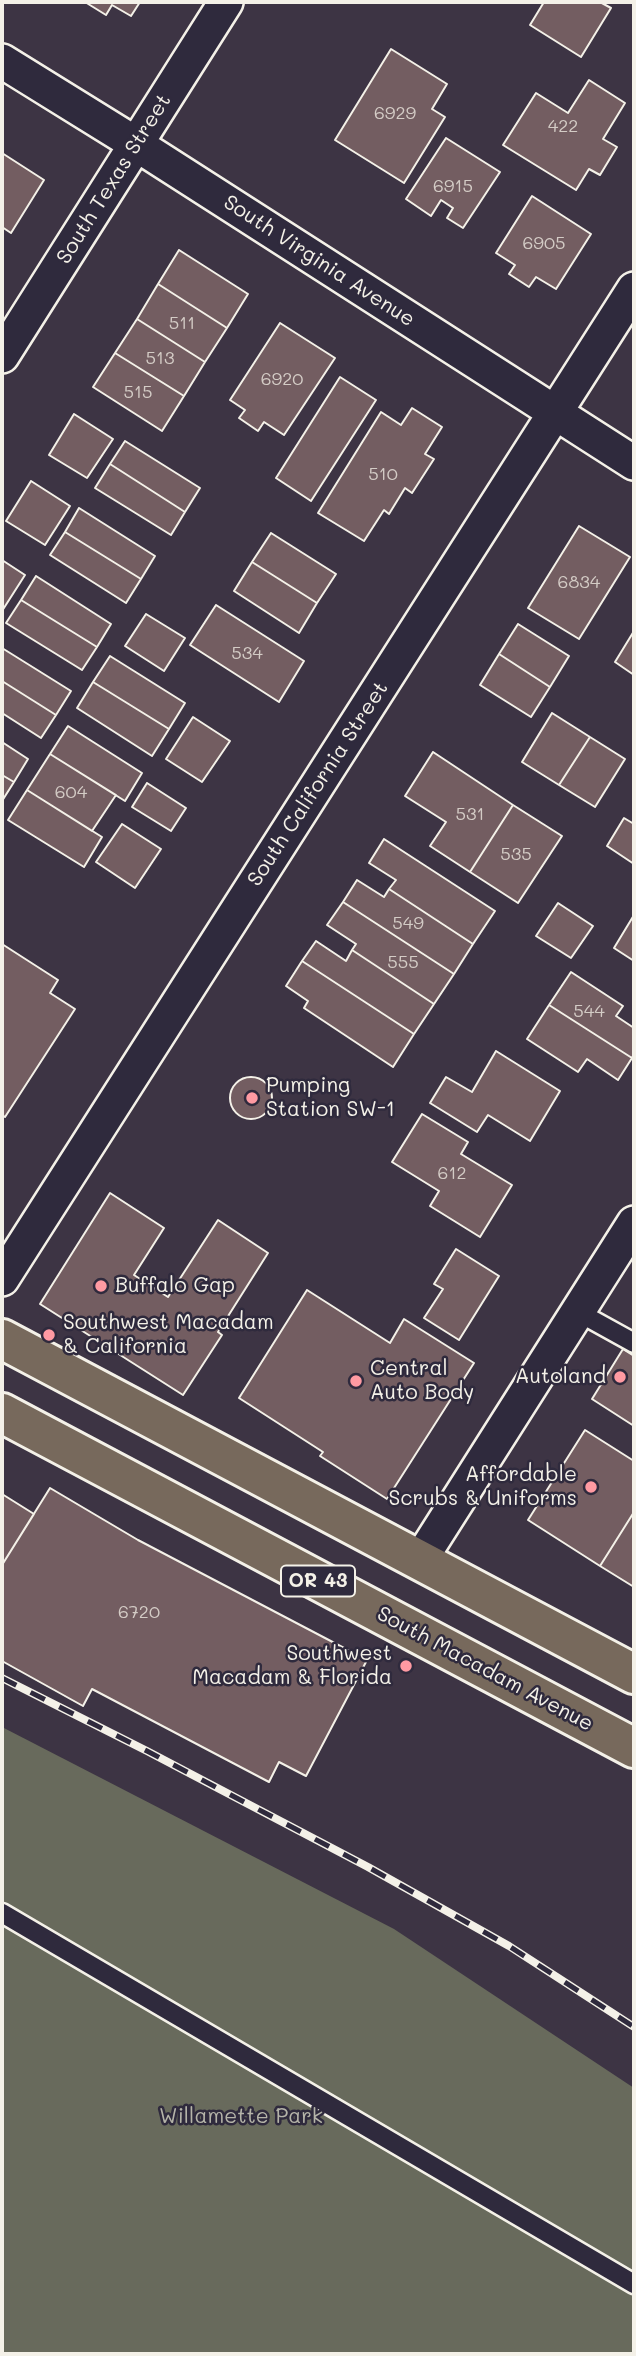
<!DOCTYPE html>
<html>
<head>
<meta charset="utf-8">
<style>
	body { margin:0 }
	#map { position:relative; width:636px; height:2356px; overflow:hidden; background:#3d3444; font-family:Mali,sans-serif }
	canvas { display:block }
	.frame { position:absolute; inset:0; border:4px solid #f4f1e8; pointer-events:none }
</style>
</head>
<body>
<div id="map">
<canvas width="636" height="2356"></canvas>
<div class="frame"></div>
</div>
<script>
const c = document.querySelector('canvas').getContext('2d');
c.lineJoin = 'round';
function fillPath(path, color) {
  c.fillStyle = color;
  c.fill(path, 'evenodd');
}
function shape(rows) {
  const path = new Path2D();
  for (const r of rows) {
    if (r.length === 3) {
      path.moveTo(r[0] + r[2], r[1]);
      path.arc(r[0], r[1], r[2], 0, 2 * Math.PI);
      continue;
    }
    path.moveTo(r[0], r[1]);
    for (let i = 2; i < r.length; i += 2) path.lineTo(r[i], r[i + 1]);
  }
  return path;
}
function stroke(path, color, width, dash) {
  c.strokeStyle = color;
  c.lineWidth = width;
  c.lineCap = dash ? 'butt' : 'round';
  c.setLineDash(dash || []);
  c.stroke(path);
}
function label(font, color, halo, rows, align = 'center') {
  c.font = font + ' Mali,sans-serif';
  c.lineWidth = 5;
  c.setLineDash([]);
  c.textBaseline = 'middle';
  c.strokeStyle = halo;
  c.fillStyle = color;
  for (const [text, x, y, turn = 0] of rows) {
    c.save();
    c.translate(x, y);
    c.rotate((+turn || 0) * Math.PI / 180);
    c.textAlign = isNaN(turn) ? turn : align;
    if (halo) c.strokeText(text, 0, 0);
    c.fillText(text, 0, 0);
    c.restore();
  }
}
const green = shape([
	[2,1727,394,1929,634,2088,634,2354,2,2354]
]);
const building = shape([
	[85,2,140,2,131,16,112,5,106,15,85,2],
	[544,2,600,2,611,8,581,57,530,25,544,2],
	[391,49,447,84,432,109,445,117,404,183,335,140,391,49],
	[589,80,625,103,603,139,617,147,600,175,589,169,576,190,503,145,536,93,568,113,589,80],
	[446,138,500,172,463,228,447,218,453,208,441,200,431,216,406,199,446,138],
	[2,153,44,180,11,233,2,227,2,153],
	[532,196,591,234,556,289,536,277,529,287,509,274,515,265,496,253,532,196],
	[179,250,248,294,227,328,158,284,179,250],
	[158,284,227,328,205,362,137,319,158,284],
	[137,319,205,362,184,396,115,353,137,319],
	[280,323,335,358,284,435,264,422,258,431,239,418,245,410,230,400,280,323],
	[115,353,184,396,162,431,93,387,115,353],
	[340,377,376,400,311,501,276,478,340,377],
	[412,408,442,427,425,454,434,459,412,493,405,488,389,514,384,510,364,541,318,513,381,412,401,425,412,408],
	[74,414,113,439,87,478,49,455,74,414],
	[125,441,200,488,185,512,110,464,125,441],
	[110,464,185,512,171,535,95,488,110,464],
	[31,481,70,506,45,545,6,521,31,481],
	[79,508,155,556,141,579,65,532,79,508],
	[579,526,630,557,579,639,528,608,579,526],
	[65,532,141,579,126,603,50,555,65,532],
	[271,533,336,574,317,603,252,562,271,533],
	[2,560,25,575,2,611,2,560],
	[252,562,317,603,299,633,234,591,252,562],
	[36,576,111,624,97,647,21,600,36,576],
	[21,600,97,647,82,670,6,623,21,600],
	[216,605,304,661,279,702,190,645,216,605],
	[146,614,185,638,164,671,125,646,146,614],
	[518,624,569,656,550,687,499,654,518,624],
	[634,631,634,675,615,662,634,631],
	[2,648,71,691,56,715,2,681,2,648],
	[499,654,550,687,531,717,480,685,499,654],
	[110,656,185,703,169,729,93,682,110,656],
	[2,681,56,715,41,738,2,713,2,681],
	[93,682,169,729,152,756,77,708,93,682],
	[552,713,590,737,559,785,522,762,552,713],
	[193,717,230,741,202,782,166,759,193,717],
	[68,726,142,773,125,801,50,754,68,726],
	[590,737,625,759,595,807,559,785,590,737],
	[2,742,28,759,14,782,2,775,2,742],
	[433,752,513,805,470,872,430,846,446,822,405,796,433,752],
	[50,754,116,795,92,831,27,790,50,754],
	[2,775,14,782,2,801,2,775],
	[147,783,186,808,171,831,132,807,147,783],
	[27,790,102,837,84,867,8,820,27,790],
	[513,805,562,836,518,903,470,872,513,805],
	[624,818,634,824,634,864,607,846,624,818],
	[122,824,161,849,135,888,96,862,122,824],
	[384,839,495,911,473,944,389,889,396,880,369,863,384,839],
	[357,880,384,897,389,889,473,944,454,974,343,902,357,880],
	[343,902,454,974,434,1004,352,950,356,944,327,925,343,902],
	[558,903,593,926,571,958,536,936,558,903],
	[634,915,634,961,614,948,634,915],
	[316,941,346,961,352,950,434,1004,414,1034,302,961,316,941],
	[2,944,58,980,50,993,75,1009,5,1117,2,1115,2,944],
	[302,961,414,1034,393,1067,304,1008,308,1001,286,986,302,961],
	[571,972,623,1006,616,1016,634,1028,634,1054,632,1058,549,1005,571,972],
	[549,1005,632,1058,618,1080,587,1059,578,1072,527,1039,549,1005],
	[496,1051,560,1091,530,1141,488,1115,477,1132,430,1103,446,1077,472,1092,496,1051],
	[251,1098,21],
	[422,1114,468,1142,461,1154,512,1185,480,1237,430,1206,439,1191,392,1162,422,1114],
	[110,1193,164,1228,134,1275,168,1297,218,1220,268,1253,218,1332,222,1335,183,1395,40,1304,110,1193],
	[456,1249,499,1276,459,1340,424,1318,443,1289,434,1284,456,1249],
	[307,1290,390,1343,404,1319,474,1363,387,1499,320,1456,323,1452,239,1398,307,1290],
	[623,1349,634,1356,634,1426,592,1399,623,1349],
	[585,1430,634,1461,634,1512,600,1566,528,1520,585,1430],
	[50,1488,138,1540,367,1660,306,1776,279,1762,269,1782,92,1689,83,1706,2,1661,2,1565,50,1488],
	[2,1494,34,1514,2,1565,2,1494],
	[634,1512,634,1587,600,1566,634,1512]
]);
const lane = shape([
	[578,1312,634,1343],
	[2,1913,634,2284]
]);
const street = shape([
	[2,61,136,144,634,463],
	[2,356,226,2],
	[2,1279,634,289],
	[420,1560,634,1223]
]);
const primary = shape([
	[2,1339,634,1674],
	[2,1413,634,1748]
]);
const rail = shape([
	[2,1678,147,1751,368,1867,509,1946,634,2027]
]);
const markers = [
	[252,1098,7,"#ff9aa2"],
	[101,1286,7,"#ff9aa2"],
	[49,1335,7,"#ff9aa2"],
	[620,1377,7,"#ff9aa2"],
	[356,1381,7,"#ff9aa2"],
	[591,1487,7,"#ff9aa2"],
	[406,1666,7,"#ff9aa2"]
];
const numberNames = [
	["6929",395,113],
	["422",563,126],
	["6915",453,186],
	["6905",544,243],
	["511",182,323],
	["513",160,358],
	["6920",282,379],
	["515",138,392],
	["510",383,474],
	["6834",579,582],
	["534",247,653],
	["604",71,792],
	["531",470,814],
	["535",516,854],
	["549",408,923],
	["555",403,962],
	["544",589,1011],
	["612",452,1173],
	["6720",139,1612]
];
const shields = [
	[318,1581,74]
];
const shieldNames = [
	["OR 43",318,1581]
];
const streetNames = [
	["South Texas Street",114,179,-58],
	["South Virginia Avenue",319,261,33],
	["South California Street",318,784,-57],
	["South Macadam Avenue",485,1669,28]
];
const poiNames = [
	["Pumping",266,1086],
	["Station SW-1",266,1110],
	["Buffalo Gap",115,1286],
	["Southwest Macadam",63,1323],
	["& California",63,1347],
	["Central",370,1369],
	["Auto Body",370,1393],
	["Autoland",606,1377,"right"],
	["Affordable",577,1475,"right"],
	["Scrubs & Uniforms",577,1499,"right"],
	["Southwest",392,1654,"right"],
	["Macadam & Florida",392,1678,"right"]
];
const parkNames = [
	["Willamette Park",241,2117]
];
fillPath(green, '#686a5c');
fillPath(building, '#735d61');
stroke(building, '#f4f1e8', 2);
stroke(lane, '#f4f1e8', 23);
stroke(street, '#f4f1e8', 38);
stroke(primary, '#f4f1e8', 44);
stroke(lane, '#2f2a3d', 18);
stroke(street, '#2f2a3d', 33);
stroke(primary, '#77695c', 38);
stroke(rail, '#f4f1e8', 8);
stroke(rail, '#2f2a3d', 5, [16]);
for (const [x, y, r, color] of markers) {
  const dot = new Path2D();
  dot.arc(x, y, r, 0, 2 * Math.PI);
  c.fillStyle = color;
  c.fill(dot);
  stroke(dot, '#2f2a3d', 2.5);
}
label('18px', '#d4ccc6', null, numberNames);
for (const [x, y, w] of shields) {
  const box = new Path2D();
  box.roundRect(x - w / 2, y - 15.5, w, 31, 5);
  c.fillStyle = '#2f2a3d';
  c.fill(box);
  stroke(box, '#f4f1e8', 2);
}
label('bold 19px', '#f4f1e8', null, shieldNames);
label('21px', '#f4f1e8', '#2f2a3d', streetNames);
label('21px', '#f4f1e8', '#2f2a3d', poiNames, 'left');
label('21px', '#b5b4a9', '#2f2a3d', parkNames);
</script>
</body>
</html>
